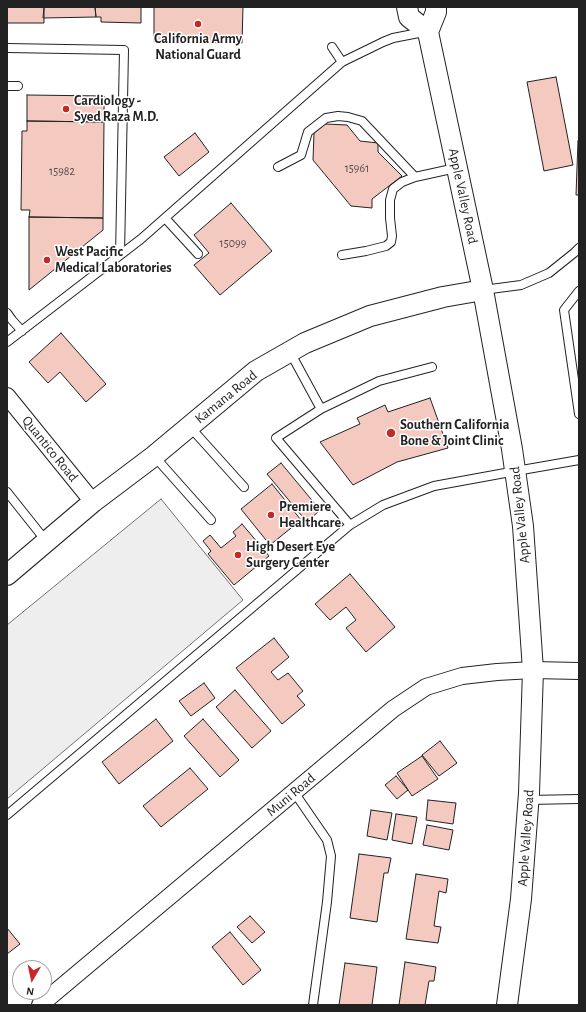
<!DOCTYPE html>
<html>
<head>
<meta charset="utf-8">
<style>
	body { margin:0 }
	#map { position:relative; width:586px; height:1012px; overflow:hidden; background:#fff; font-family:"Alegreya Sans",sans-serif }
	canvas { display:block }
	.frame { position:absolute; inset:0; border:8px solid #222; pointer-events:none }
	.north { position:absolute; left:12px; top:960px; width:40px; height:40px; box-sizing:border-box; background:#fff; border:1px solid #a7a7a7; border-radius:50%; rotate:189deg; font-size:11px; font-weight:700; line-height:16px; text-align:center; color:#222 }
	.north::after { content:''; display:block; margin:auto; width:14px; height:18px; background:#c62828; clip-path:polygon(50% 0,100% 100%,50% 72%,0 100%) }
</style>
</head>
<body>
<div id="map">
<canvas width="586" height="1012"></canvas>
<div class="frame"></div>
<div class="north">N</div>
</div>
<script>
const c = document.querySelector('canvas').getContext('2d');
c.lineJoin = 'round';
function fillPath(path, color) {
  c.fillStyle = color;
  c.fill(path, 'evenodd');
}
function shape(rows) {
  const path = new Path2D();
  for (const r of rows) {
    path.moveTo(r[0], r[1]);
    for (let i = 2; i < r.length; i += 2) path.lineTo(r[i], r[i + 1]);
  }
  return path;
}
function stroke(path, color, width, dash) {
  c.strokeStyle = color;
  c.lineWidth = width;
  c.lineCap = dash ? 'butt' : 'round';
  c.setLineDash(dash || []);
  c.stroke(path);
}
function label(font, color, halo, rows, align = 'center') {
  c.font = font + ' "Alegreya Sans",sans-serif';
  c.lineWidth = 3;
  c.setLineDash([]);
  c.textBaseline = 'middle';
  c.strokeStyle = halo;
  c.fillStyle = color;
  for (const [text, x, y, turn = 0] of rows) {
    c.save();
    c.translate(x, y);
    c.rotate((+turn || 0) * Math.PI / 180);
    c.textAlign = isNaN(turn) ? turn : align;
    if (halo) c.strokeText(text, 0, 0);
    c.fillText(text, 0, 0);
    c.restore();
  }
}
const green = shape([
	[161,499,243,600,7,799,7,625,161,499]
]);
const building = shape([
	[7,7,44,7,44,23,7,23,7,7],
	[44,7,95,7,96,17,43,18,44,7],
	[95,7,141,7,141,23,101,22,101,17,96,17,95,7],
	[154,7,243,7,242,43,154,42,154,7],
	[556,77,573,165,544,171,527,82,556,77],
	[27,95,104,96,104,122,27,121,27,95],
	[27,121,104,122,103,218,29,217,30,210,21,210,22,131,27,131,27,121],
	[325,124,347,125,360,141,378,143,378,152,402,176,372,199,372,208,351,206,313,160,314,133,325,124],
	[195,133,209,152,179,176,164,157,195,133],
	[578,141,579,141,579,195,576,195,578,141],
	[231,203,272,251,220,295,194,265,209,253,194,235,231,203],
	[29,217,103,218,103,230,29,290,29,217],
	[61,333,106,384,86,402,60,372,48,383,29,362,61,333],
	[430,398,448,448,397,462,353,485,320,442,360,424,357,418,385,405,388,412,430,398],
	[281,463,320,510,307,522,267,474,281,463],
	[272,484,301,520,270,545,241,509,272,484],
	[242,524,269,556,234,585,208,554,211,551,203,541,210,535,221,548,236,536,233,532,242,524],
	[350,574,395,627,366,652,346,628,356,620,346,607,330,620,315,604,350,574],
	[274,638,289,657,271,672,278,680,288,673,303,691,297,696,305,705,282,724,236,668,274,638],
	[204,683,215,698,191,716,179,701,204,683],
	[235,690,271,731,252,748,216,707,235,690],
	[156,719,173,741,119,784,102,762,156,719],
	[203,719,239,760,220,777,184,736,203,719],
	[440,741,457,763,439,776,422,755,440,741],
	[422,756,438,779,412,796,397,773,422,756],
	[190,768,208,789,161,827,143,806,190,768],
	[396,776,408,790,397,799,385,785,396,776],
	[428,800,456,803,453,824,426,820,428,800],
	[371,810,392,813,387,840,367,836,371,810],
	[396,814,417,817,412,844,392,840,396,814],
	[427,825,453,830,449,850,423,845,427,825],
	[359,854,391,858,388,873,384,873,377,922,350,918,359,854],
	[416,874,448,879,446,893,439,891,434,926,441,927,438,943,406,939,416,874],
	[250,916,265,932,252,943,237,927,250,916],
	[7,928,20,944,7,954,7,928],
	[230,932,261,970,243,985,212,947,230,932],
	[405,962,436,967,434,981,429,981,425,1005,399,1005,405,962],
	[345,963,377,967,372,1005,339,1005,345,963]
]);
const service = shape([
	[332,47,342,62],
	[7,48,124,50,120,255],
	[7,86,18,86],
	[278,167,301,155,308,132,326,118,338,116,348,117,362,121,415,177],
	[165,218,198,254],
	[342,255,366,251,386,246,391,242,392,236,390,218,390,200,393,189,402,182,415,177,456,168],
	[483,290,521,285,549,273,574,253,579,248],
	[579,291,564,310,579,414],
	[7,313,12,320,22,331],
	[7,342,141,239,342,62,383,42,393,38,424,32],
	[290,352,321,409,379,381,432,367],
	[321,409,276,438,350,525],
	[190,427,244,487],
	[155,457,211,520],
	[7,492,46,541],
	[294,792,327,840,331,856,327,902,313,1005],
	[528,800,579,799],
	[7,815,350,525,383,505,434,486,516,471,579,460]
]);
const minor = shape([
	[7,396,93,502],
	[40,1005,393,709,426,687,462,676,497,672,533,670,579,671]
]);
const tertiary = shape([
	[407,7,409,17,428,32],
	[436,7,436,12,428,32,483,290,512,449,523,526,533,670,529,793,521,899,507,1005],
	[7,575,93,502,154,456,256,371,305,343,370,316,443,297,483,290]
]);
const markers = [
	[198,24,4,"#c62828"],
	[66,109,4,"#c62828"],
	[47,260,4,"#c62828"],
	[391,433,5,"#c62828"],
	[271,515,4,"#c62828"],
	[238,555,4,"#c62828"]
];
const numberNames = [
	["15961",357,168],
	["15982",62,171],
	["15099",233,243]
];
const poiNames = [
	["California Army",198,39,"center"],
	["National Guard",198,55,"center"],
	["Cardiology -",74,101],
	["Syed Raza M.D.",74,117],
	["West Pacific",55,252],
	["Medical Laboratories",55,268],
	["Southern California",400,425],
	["Bone & Joint Clinic",400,441],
	["Premiere",279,507],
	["Healthcare",279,523],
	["High Desert Eye",246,547],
	["Surgery Center",246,563]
];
const streetNames = [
	["Apple Valley Road",463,196,78],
	["Kamana Road",226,397,-39],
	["Quantico Road",50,449,51],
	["Apple Valley Road",520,515,-96],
	["Muni Road",291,795,-40],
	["Apple Valley Road",526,838,-86]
];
fillPath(green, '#eee');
stroke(green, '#6f6f6f', 1);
fillPath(building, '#f3c9c0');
stroke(building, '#222', 1);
stroke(service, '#222', 10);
stroke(minor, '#222', 18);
stroke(tertiary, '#222', 22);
stroke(service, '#fff', 8);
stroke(minor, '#fff', 16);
stroke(tertiary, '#fff', 20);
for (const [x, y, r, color] of markers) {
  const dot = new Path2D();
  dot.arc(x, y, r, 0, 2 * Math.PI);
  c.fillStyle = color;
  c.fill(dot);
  stroke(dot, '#fff', 1.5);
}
label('12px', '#564c4a', null, numberNames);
label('bold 14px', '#222', '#fff', poiNames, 'left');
label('14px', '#222', '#fff', streetNames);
</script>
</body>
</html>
